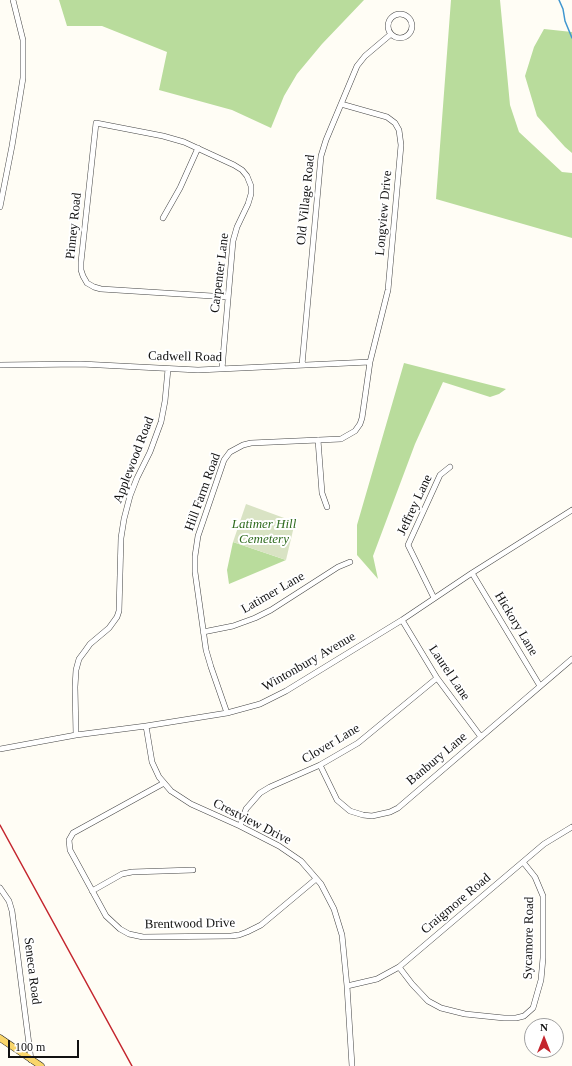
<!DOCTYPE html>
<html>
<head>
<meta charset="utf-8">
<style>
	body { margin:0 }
	#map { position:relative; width:572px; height:1066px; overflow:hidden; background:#fffdf5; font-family:"Times New Roman",serif }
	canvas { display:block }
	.north { position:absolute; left:524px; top:1018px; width:40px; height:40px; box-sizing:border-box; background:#fff; border:1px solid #a0a0a0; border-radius:50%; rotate:0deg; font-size:11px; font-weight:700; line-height:16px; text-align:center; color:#111 }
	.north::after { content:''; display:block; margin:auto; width:14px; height:18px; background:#c4262e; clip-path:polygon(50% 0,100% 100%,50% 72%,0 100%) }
	.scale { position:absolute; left:8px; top:1040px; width:71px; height:18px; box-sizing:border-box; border:2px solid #111; border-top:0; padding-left:5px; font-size:12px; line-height:14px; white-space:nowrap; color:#111; -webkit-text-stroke:3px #fff; paint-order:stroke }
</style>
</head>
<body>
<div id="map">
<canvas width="572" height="1066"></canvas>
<div class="north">N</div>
<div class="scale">100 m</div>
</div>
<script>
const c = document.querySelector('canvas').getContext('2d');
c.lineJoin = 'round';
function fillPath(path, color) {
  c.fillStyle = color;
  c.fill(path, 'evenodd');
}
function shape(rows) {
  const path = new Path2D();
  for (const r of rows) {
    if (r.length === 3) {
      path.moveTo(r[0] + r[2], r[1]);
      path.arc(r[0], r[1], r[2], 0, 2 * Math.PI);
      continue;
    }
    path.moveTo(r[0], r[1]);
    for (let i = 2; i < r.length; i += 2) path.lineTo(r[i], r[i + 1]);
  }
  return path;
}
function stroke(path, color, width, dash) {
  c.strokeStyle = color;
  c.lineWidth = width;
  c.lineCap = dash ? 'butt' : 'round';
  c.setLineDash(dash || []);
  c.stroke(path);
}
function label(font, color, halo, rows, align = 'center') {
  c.font = font + ' "Times New Roman",serif';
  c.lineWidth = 4;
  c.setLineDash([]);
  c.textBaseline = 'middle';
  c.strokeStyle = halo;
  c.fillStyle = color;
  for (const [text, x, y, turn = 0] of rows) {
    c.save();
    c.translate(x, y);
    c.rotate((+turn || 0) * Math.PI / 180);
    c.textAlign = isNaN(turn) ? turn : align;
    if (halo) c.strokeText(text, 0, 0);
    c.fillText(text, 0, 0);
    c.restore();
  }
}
const forest = shape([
	[59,0,364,0,322,44,297,74,284,96,271,128,232,110,159,90,167,52,102,26,67,26],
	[451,0,500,0,510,105,519,132,562,172,572,173,572,238,436,199],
	[544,29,572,32,572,153,565,147,537,116,525,76,534,47],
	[404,363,506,389,499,394,490,397,443,382,415,444,373,556,378,579,357,555,357,525],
	[233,542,286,560,229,584,227,570]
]);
const cemetery = shape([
	[246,504,295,522,286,560,233,542]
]);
const stream = shape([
	[559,0,563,9,565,21,572,38]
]);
const minor = shape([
	[400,26,12],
	[0,207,12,146,23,78,23,40,13,0],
	[163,218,180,188,198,148],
	[0,365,81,364,198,370,370,362],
	[302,365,321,156,326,140,357,66,365,56,391,34],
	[222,369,233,241,237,227,248,204,251,194,251,186,247,176,242,170,234,165,184,142,163,136,96,123,81,262,81,270,83,276,87,283,94,287,101,289,228,297],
	[318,440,322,493,327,507],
	[472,573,540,686],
	[434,598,408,545,440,475,450,467],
	[402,620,437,678,481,737],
	[203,632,233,626,255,618,271,610,338,567,350,562],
	[227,713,211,667,206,650,195,572,195,556,198,536,224,460,230,452,243,445,251,443,341,439,355,431,360,424,362,418,370,362,388,290,401,145,399,130,395,123,387,117,341,104],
	[146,726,152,762,159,777,171,791,191,804,240,826,279,846,301,861,321,884,334,909,342,935,347,986,352,1066],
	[76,735,75,687,76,670,79,659,85,651,90,644,109,628,117,617,119,611,121,538,124,519,130,496,137,478,150,452,161,422,165,401,168,369],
	[0,749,76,735,146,726,227,713,260,704,286,691,402,620,472,573,572,510],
	[320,765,337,800,350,811,363,815,372,816,390,812,398,808,572,659],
	[164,783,73,833,69,840,70,850,106,916,120,929,129,934,143,937,231,936,239,935,247,932,261,925,316,879],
	[240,826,246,809,260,793,270,787,320,765,358,743,437,678],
	[0,888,9,901,12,911,31,1060],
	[92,891,122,874,132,872,193,870],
	[399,967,412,984,428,1001,441,1008,465,1014,504,1018,516,1018,524,1016,533,1008,541,980,543,958,543,896,535,877,523,862],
	[347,986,377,979,399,967,544,844,572,827]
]);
const major = shape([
	[0,1038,41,1066]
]);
const rail = shape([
	[0,825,132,1066]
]);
const streetNames = [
	["Old Village Road",306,200,-84],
	["Longview Drive",384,213,-85],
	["Pinney Road",74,226,-84],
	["Carpenter Lane",220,273,-83],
	["Cadwell Road",185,357,1],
	["Applewood Road",134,460,-69],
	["Hill Farm Road",203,492,-70],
	["Jeffrey Lane",415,505,-65],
	["Latimer Lane",273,593,-30],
	["Hickory Lane",516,624,59],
	["Wintonbury Avenue",309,662,-30],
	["Laurel Lane",449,673,56],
	["Clover Lane",331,744,-31],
	["Banbury Lane",437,759,-40],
	["Crestview Drive",252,822,27],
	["Craigmore Road",456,904,-40],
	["Brentwood Drive",190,924,-1],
	["Sycamore Road",529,938,-89],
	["Seneca Road",32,971,83]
];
const parkNames = [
	["Latimer Hill",264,525],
	["Cemetery",264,540]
];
fillPath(forest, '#b9dc9c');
fillPath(cemetery, '#d9e3c4');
stroke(stream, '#3f96cf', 1.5);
stroke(minor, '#444', 6);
stroke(major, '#222', 7);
stroke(minor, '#fff', 5);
stroke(major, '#f9d66b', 6);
stroke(rail, '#c4262e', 1.5);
label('13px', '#111', '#fff', streetNames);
label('italic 13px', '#2f6b1f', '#fff', parkNames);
</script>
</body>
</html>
